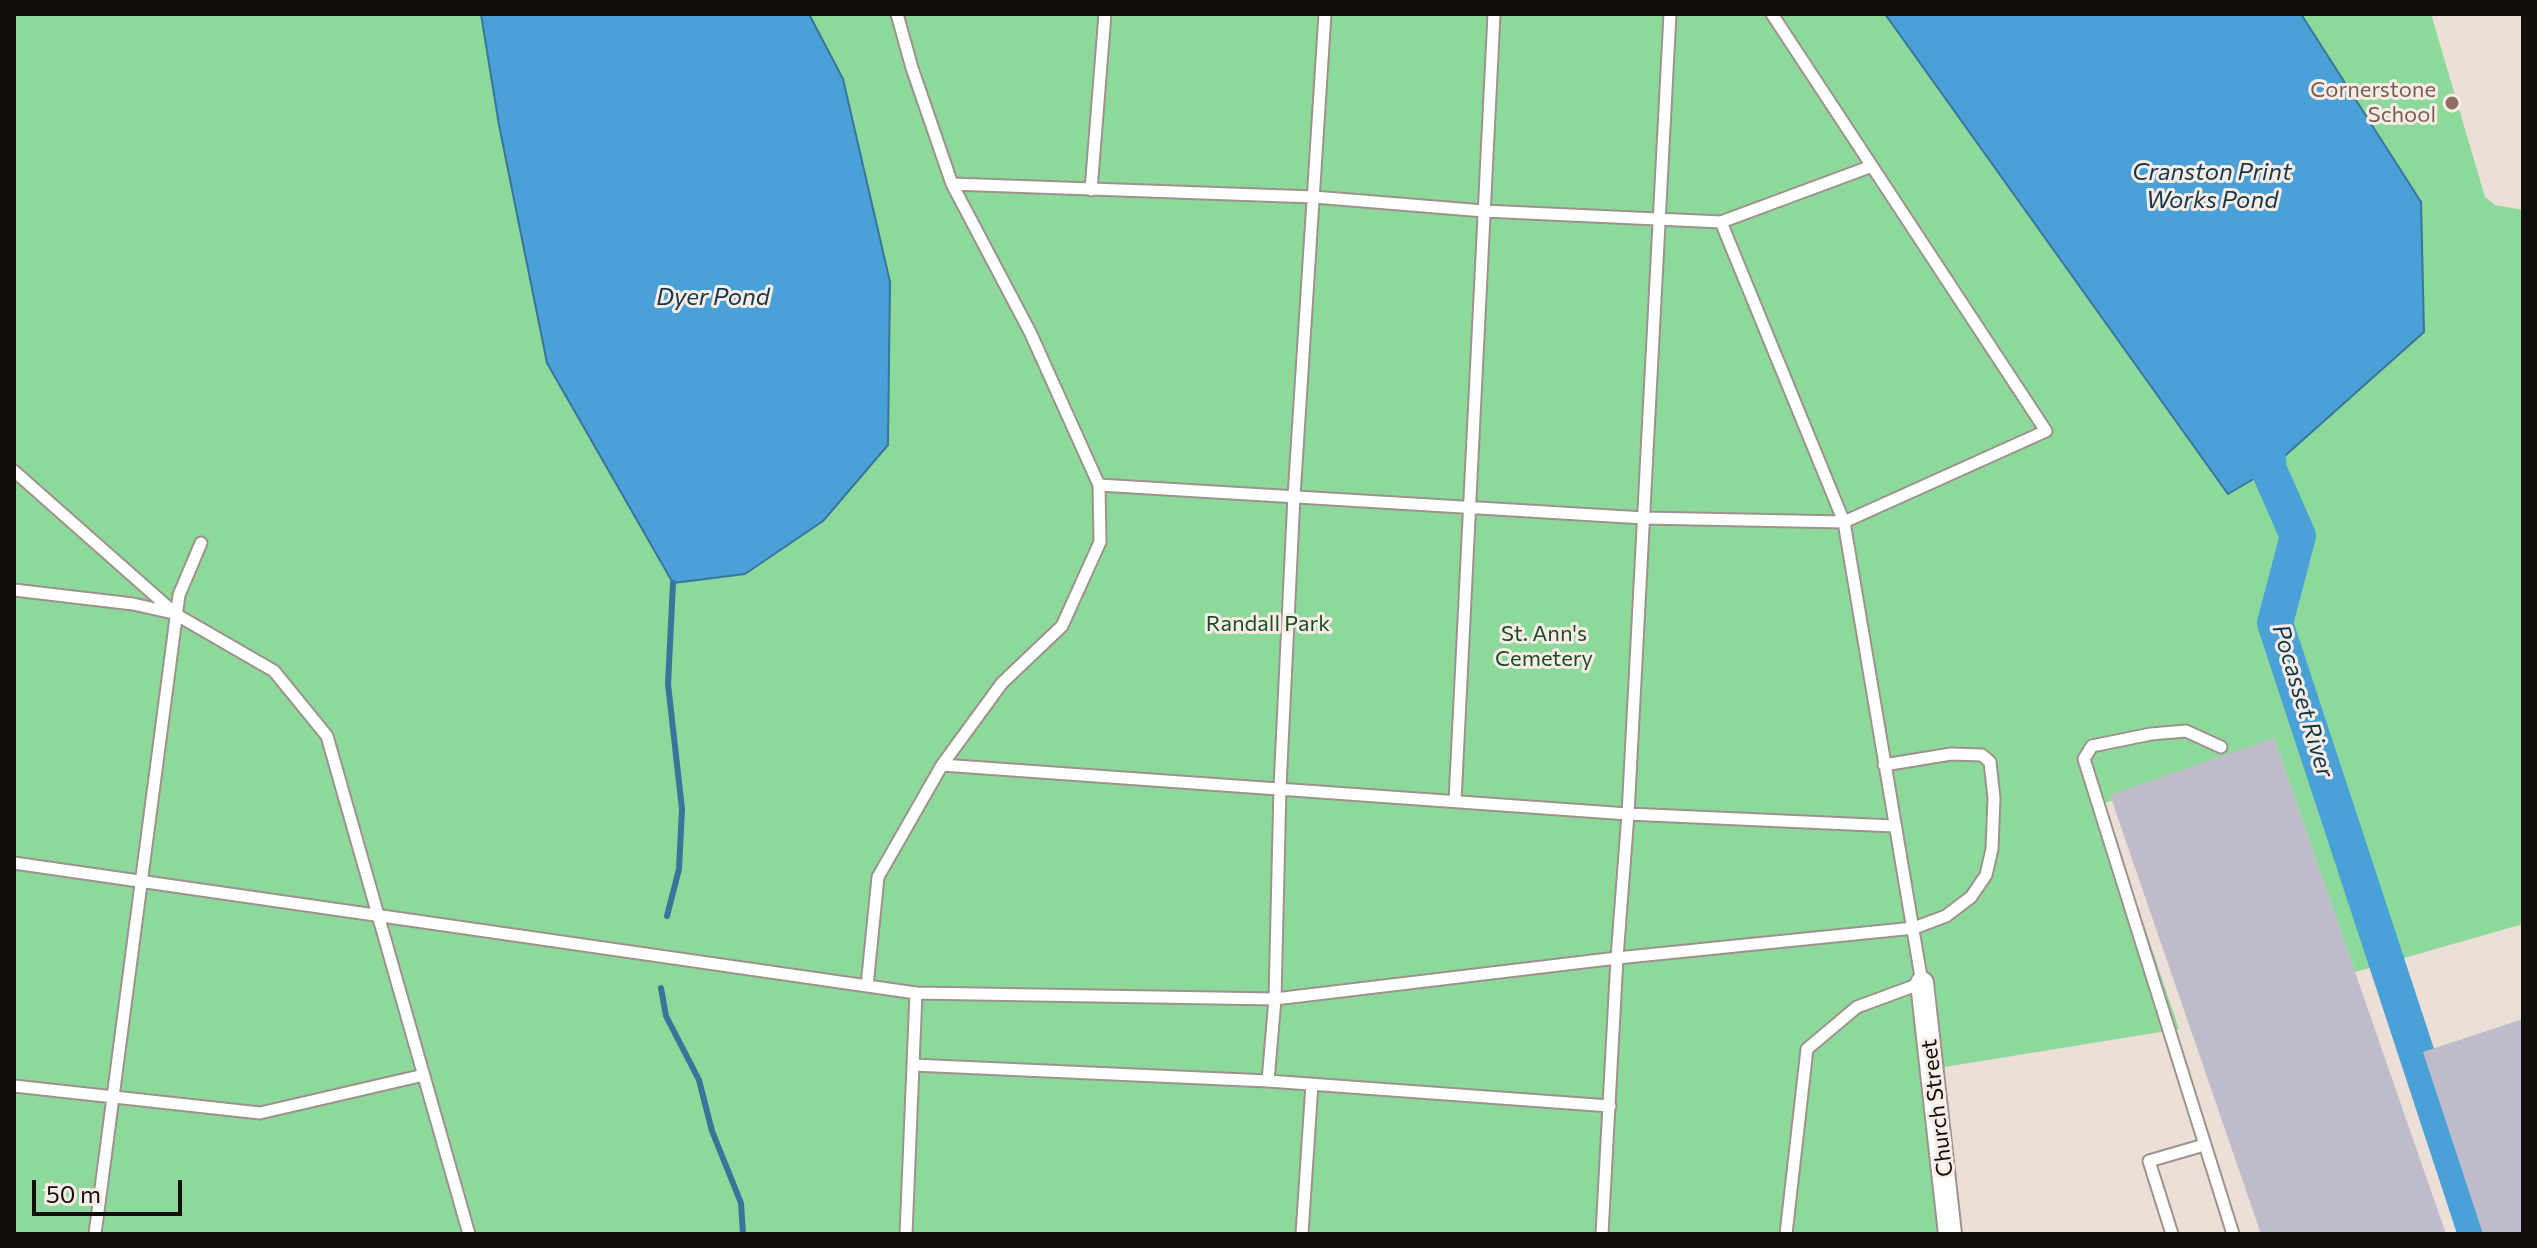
<!DOCTYPE html>
<html>
<head>
<meta charset="utf-8">
<style>
	body { margin:0 }
	#map { position:relative; width:2537px; height:1248px; overflow:hidden; background:#ebdfd8; font-family:Commissioner,sans-serif }
	canvas { display:block }
	.frame { position:absolute; inset:0; border:16px solid #120e0c; pointer-events:none }
	.scale { position:absolute; left:32px; top:1180px; width:150px; height:36px; box-sizing:border-box; border:4px solid #120e0c; border-top:0; padding-left:10px; font-size:24px; line-height:28px; white-space:nowrap; color:#120e0c; -webkit-text-stroke:6px #f8ece5; paint-order:stroke }
</style>
</head>
<body>
<div id="map">
<canvas width="2537" height="1248"></canvas>
<div class="frame"></div>
<div class="scale">50 m</div>
</div>
<script>
const c = document.querySelector('canvas').getContext('2d');
c.lineJoin = 'round';
function fillPath(path, color) {
  c.fillStyle = color;
  c.fill(path, 'evenodd');
}
function shape(rows) {
  const path = new Path2D();
  for (const r of rows) {
    path.moveTo(r[0], r[1]);
    for (let i = 2; i < r.length; i += 2) path.lineTo(r[i], r[i + 1]);
  }
  return path;
}
function stroke(path, color, width, dash) {
  c.strokeStyle = color;
  c.lineWidth = width;
  c.lineCap = dash ? 'butt' : 'round';
  c.setLineDash(dash || []);
  c.stroke(path);
}
function label(font, color, halo, rows, align = 'center') {
  c.font = font + ' Commissioner,sans-serif';
  c.lineWidth = 6;
  c.setLineDash([]);
  c.textBaseline = 'middle';
  c.strokeStyle = halo;
  c.fillStyle = color;
  for (const [text, x, y, turn = 0] of rows) {
    c.save();
    c.translate(x, y);
    c.rotate((+turn || 0) * Math.PI / 180);
    c.textAlign = isNaN(turn) ? turn : align;
    if (halo) c.strokeText(text, 0, 0);
    c.fillText(text, 0, 0);
    c.restore();
  }
}
const green = shape([
	[14,14,2431,14,2485,197,2495,205,2523,210,2523,924,2355,972,2274,738,2103,804,2179,1029,1932,1069,1949,1234,14,1234]
]);
const water = shape([
	[481,14,809,14,843,79,890,282,888,445,823,521,745,574,673,583,547,363,499,125,481,14],
	[1885,14,2301,14,2421,202,2424,332,2269,470,2228,494,1885,14]
]);
const stream = shape([
	[667,916,679,869,682,809,668,684,673,583],
	[661,988,666,1016,699,1080,712,1131,741,1203,743,1234]
]);
const river = shape([
	[2264,420,2269,470,2298,536,2275,623,2476,1234]
]);
const building = shape([
	[2274,738,2355,972,2446,1234,2261,1234,2110,795],
	[2523,1019,2523,1234,2483,1234,2423,1052]
]);
const service = shape([
	[897,14,912,68,952,184,1314,197,1484,211,1721,222,1872,166],
	[1091,190,1105,14],
	[1721,222,1844,522,1922,983,1857,1007,1807,1049,1786,1234],
	[14,471,177,615,274,671,327,736,469,1234],
	[1099,485,1644,518,1844,522,2046,431,1772,14],
	[14,590,133,604,173,613],
	[2221,747,2186,731,2151,734,2092,746,2084,759,2233,1234],
	[942,765,1628,814,1894,826],
	[1455,801,1494,14],
	[14,863,916,993,1275,999,1617,958,1914,928,1946,916,1971,897,1986,875,1992,849,1994,798,1990,762,1982,755,1951,754,1884,765],
	[867,986,878,877,942,765,1002,683,1062,626,1100,542,1099,485,1030,332,952,184],
	[913,1065,1268,1081,1610,1106],
	[1268,1081,1275,999,1280,787,1294,496,1325,14],
	[14,1086,260,1113,424,1075],
	[95,1234,179,595,201,543],
	[906,1234,916,993],
	[1302,1234,1312,1084],
	[1602,1234,1617,958,1628,814,1670,14],
	[2172,1234,2149,1161,2204,1145]
]);
const minor = shape([
	[1922,983,1950,1234]
]);
const markers = [
	[2452,103,8,"#8d6e63"]
];
const educationNames = [
	["Cornerstone",2436,90],
	["School",2436,115]
];
const parkNames = [
	["Randall Park",1268,624],
	["St. Ann's",1544,634],
	["Cemetery",1544,659]
];
const streetNames = [
	["Church Street",1937,1108,-97]
];
const waterNames = [
	["Cranston Print",2212,172],
	["Works Pond",2212,200],
	["Dyer Pond",713,297],
	["Pocasset River",2303,701,73]
];
fillPath(green, '#8dd99b');
fillPath(water, '#4aa1d7');
stroke(water, '#39759a', 2);
stroke(stream, '#39759a', 6);
stroke(river, '#4aa1d7', 36);
fillPath(building, '#bdbcc8');
stroke(service, '#9d928c', 15);
stroke(minor, '#9d928c', 26);
stroke(service, '#fff', 11);
stroke(minor, '#fff', 22);
for (const [x, y, r, color] of markers) {
  const dot = new Path2D();
  dot.arc(x, y, r, 0, 2 * Math.PI);
  c.fillStyle = color;
  c.fill(dot);
  stroke(dot, '#f8ece5', 3);
}
label('22px', '#785e54', '#f8ece5', educationNames, 'right');
label('22px', '#184e27', '#f8ece5', parkNames);
label('22px', '#120e0c', '#f8ece5', streetNames);
label('italic 24px', '#11374d', '#f8ece5', waterNames);
</script>
</body>
</html>
